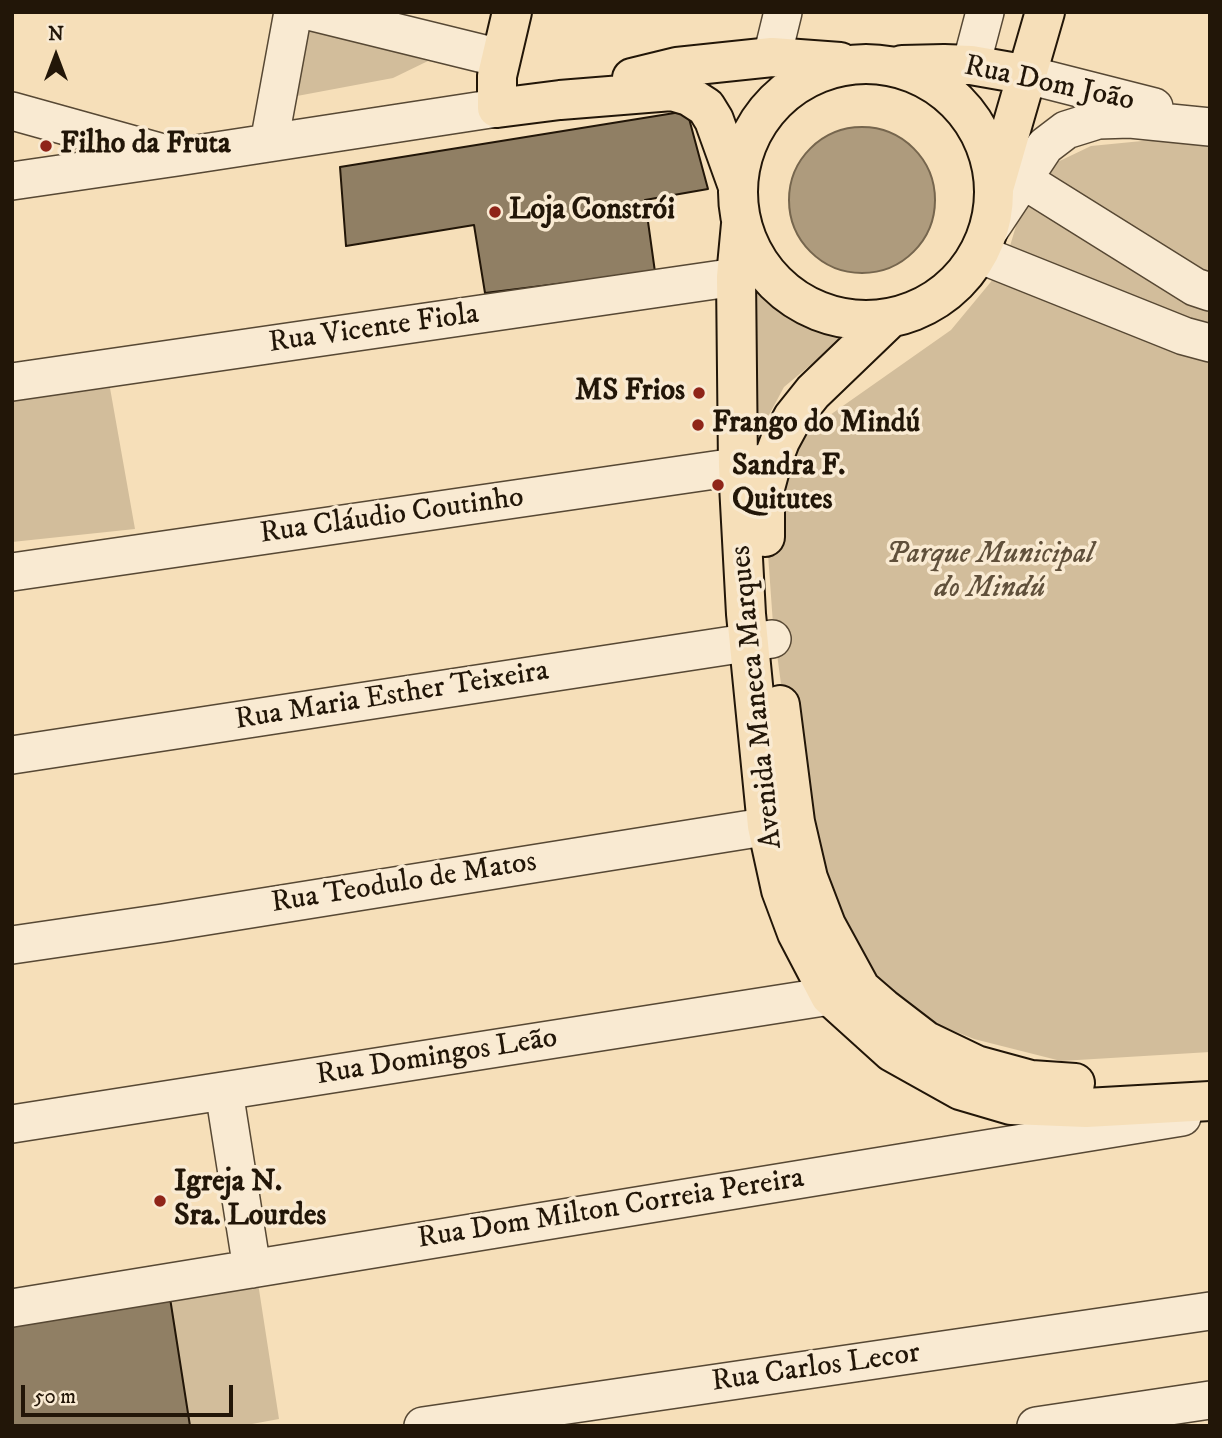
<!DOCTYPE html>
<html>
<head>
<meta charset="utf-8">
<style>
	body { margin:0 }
	#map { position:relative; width:1222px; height:1438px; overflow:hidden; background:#f6dfb9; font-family:"IM FELL DW Pica",serif }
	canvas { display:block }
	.frame { position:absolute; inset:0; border:14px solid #221608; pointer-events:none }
	.north { position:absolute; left:21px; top:21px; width:70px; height:70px; -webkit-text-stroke:5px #f9ead2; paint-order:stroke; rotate:0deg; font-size:19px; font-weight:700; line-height:28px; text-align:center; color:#221608 }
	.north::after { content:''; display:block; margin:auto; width:24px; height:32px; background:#221608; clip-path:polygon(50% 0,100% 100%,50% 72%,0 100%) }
	.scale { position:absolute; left:21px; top:1385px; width:212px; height:32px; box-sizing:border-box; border:4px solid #221608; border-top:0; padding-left:9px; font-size:21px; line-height:24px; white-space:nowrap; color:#221608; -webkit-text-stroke:5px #f9ead2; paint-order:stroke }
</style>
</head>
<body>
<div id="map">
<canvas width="1222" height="1438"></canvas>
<div class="frame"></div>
<div class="north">N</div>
<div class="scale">50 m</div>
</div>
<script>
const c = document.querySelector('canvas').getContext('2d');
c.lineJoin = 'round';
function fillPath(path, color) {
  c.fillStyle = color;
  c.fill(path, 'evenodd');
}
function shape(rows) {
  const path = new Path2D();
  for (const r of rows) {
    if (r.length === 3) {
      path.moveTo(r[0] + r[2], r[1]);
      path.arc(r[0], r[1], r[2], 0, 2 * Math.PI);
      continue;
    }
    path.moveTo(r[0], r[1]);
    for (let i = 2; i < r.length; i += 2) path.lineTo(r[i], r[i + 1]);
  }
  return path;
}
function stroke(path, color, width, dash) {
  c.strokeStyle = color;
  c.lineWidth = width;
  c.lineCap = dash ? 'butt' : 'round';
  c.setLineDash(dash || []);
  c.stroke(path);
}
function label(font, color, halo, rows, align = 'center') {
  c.font = font + ' "IM FELL DW Pica",serif';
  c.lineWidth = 7;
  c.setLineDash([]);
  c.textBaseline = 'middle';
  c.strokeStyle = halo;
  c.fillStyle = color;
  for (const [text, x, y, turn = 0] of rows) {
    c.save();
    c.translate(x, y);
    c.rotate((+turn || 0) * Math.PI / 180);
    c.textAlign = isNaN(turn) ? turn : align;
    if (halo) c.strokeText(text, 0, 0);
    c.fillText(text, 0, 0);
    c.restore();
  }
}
const green = shape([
	[293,24,428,61,393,78,281,99],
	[1183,137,1210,143,1210,1052,1061,1061,974,1039,901,1010,859,966,797,804,773,624,765,512,778,453,830,415,951,330,1004,266,1025,196,1047,167,1091,146],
	[744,261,779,305,808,319,855,328,784,387,748,454],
	[110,388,135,529,12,542,12,400],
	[258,1283,279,1419,241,1426,190,1426,170,1298]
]);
const water = shape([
	[862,200,73]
]);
const building = shape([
	[687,111,708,189,645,200,655,272,485,293,474,225,346,246,340,167,687,111],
	[170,1298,190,1426,12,1426,12,1324,170,1298]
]);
const minor = shape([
	[313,12,500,58],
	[772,57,783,12],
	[971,65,985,12],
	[1028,75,1154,107],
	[12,111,163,153],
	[269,143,293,12],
	[1022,179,1195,287,1210,292],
	[12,181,177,157,497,108],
	[990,229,1045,146,1066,130,1098,120,1130,119,1210,127],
	[979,254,1184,336,1210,343],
	[12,382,736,277],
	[12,572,770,462],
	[12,755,772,639],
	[12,945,163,923,795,822],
	[224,1091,252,1269],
	[12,1124,830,996,860,989],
	[12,1308,1182,1117],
	[423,1426,1210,1311],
	[1036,1426,1210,1400]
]);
const major = shape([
	[512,12,497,76,497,108,560,100,672,91,689,96,706,107,714,120,737,184],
	[866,192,128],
	[902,65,944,64,971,65,1028,75],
	[632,78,677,67,772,57,840,62],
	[995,185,1045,12],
	[741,224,736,277,738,466,746,614,767,826,781,890,797,933,830,996,892,1052,960,1090,1011,1105,1086,1108,1210,1101],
	[765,537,765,488,772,462,780,441,793,417,813,392,890,318],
	[780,705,795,822,808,878,826,925,861,989,883,1008,926,1041,976,1065,1031,1080,1075,1083]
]);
const markers = [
	[46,146,7,"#8f2418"],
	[495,212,7,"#8f2418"],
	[699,393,7,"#8f2418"],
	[698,425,7,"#8f2418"],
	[718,485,7,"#8f2418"],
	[160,1201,7,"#8f2418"]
];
const streetNames = [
	["Rua Dom João",1049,85,12],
	["Rua Vicente Fiola",374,330,-8],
	["Rua Cláudio Coutinho",392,517,-8],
	["Rua Maria Esther Teixeira",392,697,-9],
	["Avenida Maneca Marques",758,697,-96],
	["Rua Teodulo de Matos",404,884,-9],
	["Rua Domingos Leão",437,1058,-9],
	["Rua Dom Milton Correia Pereira",611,1210,-9],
	["Rua Carlos Lecor",816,1369,-8]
];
const poiNames = [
	["Filho da Fruta",60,146],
	["Loja Constrói",509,212],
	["MS Frios",685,393,"right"],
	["Frango do Mindú",712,425],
	["Sandra F.",732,468],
	["Quitutes",732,502],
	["Igreja N.",174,1184],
	["Sra. Lourdes",174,1218]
];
const parkNames = [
	["Parque Municipal",990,556],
	["do Mindú",990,590]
];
fillPath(green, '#d2bd9b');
fillPath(water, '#ae9b7d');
stroke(water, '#76664e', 2);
fillPath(building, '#907f64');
stroke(building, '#221608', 2);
stroke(minor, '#574834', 40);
stroke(major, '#221608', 42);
stroke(minor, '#f9ead2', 37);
stroke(major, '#f6dfb9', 38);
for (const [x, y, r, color] of markers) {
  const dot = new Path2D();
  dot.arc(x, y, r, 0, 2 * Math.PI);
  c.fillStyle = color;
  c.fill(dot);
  stroke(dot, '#f9ead2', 2.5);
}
label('30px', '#221608', '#f9ead2', streetNames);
label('bold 30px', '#221608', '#f9ead2', poiNames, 'left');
label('italic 30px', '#60503b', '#f9ead2', parkNames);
</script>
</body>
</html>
